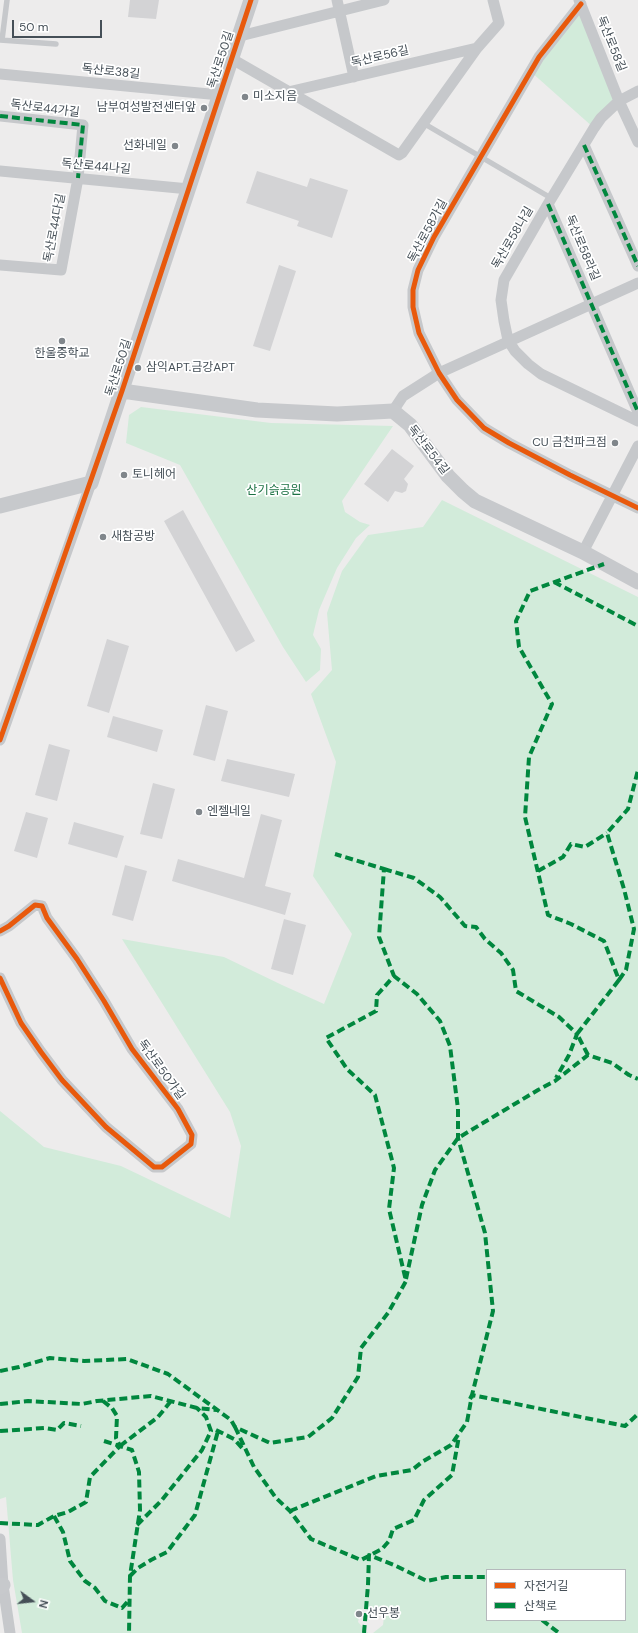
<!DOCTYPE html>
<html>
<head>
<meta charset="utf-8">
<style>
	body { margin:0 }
	#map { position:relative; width:638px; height:1633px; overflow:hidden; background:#edecec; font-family:"DM Sans","Noto Sans KR",sans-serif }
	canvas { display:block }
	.legend { position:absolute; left:486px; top:1569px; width:140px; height:52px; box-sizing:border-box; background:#fff; border:1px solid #b5b9bc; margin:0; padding:5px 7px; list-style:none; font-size:12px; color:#454f57 }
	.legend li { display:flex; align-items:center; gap:8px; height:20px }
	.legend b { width:20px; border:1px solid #b5b9bc }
	.north { position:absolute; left:12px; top:1581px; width:40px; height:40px; -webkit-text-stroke:3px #fff; paint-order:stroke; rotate:105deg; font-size:11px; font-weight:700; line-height:16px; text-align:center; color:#454f57 }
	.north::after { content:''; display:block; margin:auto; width:14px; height:18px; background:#454f57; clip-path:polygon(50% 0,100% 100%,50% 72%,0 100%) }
	.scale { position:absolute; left:12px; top:20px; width:90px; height:18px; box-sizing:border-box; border:2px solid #454f57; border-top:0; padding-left:5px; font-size:12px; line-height:14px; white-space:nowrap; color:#454f57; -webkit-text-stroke:3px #fff; paint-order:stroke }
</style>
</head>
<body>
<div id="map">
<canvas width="638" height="1633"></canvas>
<ul class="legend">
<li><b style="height:5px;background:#e8590c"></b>자전거길</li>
<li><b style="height:5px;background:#00873e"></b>산책로</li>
</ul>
<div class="north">N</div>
<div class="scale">50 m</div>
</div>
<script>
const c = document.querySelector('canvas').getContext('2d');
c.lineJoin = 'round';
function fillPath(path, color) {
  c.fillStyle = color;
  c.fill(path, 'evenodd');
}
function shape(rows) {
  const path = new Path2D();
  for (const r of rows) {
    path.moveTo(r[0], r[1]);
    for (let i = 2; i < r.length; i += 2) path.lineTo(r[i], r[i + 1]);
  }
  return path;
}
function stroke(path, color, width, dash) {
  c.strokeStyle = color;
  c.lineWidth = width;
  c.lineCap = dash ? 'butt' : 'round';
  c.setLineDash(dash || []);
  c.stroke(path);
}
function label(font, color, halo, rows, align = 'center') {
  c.font = font + ' "DM Sans","Noto Sans KR",sans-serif';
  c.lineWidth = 3.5;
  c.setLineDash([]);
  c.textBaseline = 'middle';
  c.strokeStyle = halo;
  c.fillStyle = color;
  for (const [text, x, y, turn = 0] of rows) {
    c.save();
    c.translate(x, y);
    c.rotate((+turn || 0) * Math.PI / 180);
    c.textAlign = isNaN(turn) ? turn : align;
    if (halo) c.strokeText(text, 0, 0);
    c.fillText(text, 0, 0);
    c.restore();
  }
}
const green = shape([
	[583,10,619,101,594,128,530,71],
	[141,407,271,423,393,426,342,501,345,512,360,522,370,525,356,538,337,568,319,610,313,635,321,649,320,670,306,682,283,647,180,465,126,443,129,415],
	[442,500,638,597,638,1633,373,1633,383,1625,384,1617,373,1608,361,1609,358,1622,368,1633,22,1633,13,1580,6,1497,0,1499,0,1111,44,1147,121,1166,230,1218,241,1146,230,1112,122,939,224,957,282,985,324,1004,352,934,313,876,336,762,311,694,332,670,327,613,342,571,368,535,423,527],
	[487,1570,625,1570,625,1620,487,1620]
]);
const building = shape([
	[130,0,159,0,156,19,128,17],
	[257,171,307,187,310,178,348,190,332,238,297,226,299,221,246,203],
	[279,265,296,271,270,351,253,346],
	[392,449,414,466,404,479,408,484,406,491,402,493,395,491,388,502,364,484],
	[183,510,255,641,236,652,164,521],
	[107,639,129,646,109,713,87,706],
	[206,705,228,711,215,761,193,755],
	[113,716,163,730,157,752,107,737],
	[49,744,70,750,57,801,35,795],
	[227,759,295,774,289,797,221,781],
	[153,783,175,789,162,839,140,834],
	[26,812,48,818,37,858,14,851],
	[261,814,282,820,265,886,291,893,285,915,172,881,178,859,244,878],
	[74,822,124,836,117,858,68,844],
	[125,865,147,871,133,921,112,915],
	[284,919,306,925,293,975,271,969]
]);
const lane = shape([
	[0,40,56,44],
	[2,40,7,0],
	[423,123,551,198]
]);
const street = shape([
	[337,0,354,77],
	[579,0,619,101,638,142],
	[581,4,539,57,434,237,418,270,413,290,413,307,419,333,439,373,457,400,484,428,509,443,570,475,638,508],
	[240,36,384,0],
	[232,59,399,155,402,153,477,48,499,23,493,0],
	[0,74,220,95],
	[638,91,619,101,601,118,594,128,548,204,504,280,501,300,504,321,508,340,515,351,528,364,541,374,638,421],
	[288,92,477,48],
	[0,116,83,125,78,178,61,270,0,265],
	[584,145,638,266],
	[0,171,189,189],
	[548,204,638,412],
	[393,411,403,396,439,373,638,283],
	[583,552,638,446],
	[0,740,91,483],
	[0,931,9,926,35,905,42,906,47,918,77,959,104,1001,132,1049,178,1109,192,1135,191,1144,162,1167,154,1167,106,1127,62,1080,41,1052,21,1023,0,978],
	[0,1539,3,1585,10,1633]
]);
const secondary = shape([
	[122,391,257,410,337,414,393,411,410,425,448,476,463,491,475,501,583,552,638,582],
	[0,506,91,483,251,0],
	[0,1587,3,1585]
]);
const quiet = shape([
	[0,116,83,125,78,178],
	[584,145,638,266],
	[548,204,638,412],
	[554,582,638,626],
	[384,869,414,878,440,897,465,926,476,927,485,939,501,953,513,970,516,991,559,1017,577,1034,569,1055,556,1078],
	[538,871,563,857,571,844,585,847,607,833],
	[619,980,626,970,634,929,624,889,607,833,628,809,638,770],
	[588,1055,577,1034,619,980,604,941,571,924,548,915,525,817,529,757,552,704,519,647,516,621,530,591,604,564],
	[406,1279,422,1205,435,1170,458,1138,538,1090,555,1081,588,1055,612,1063,629,1075,638,1079],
	[0,1371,19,1367,50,1358,84,1361,127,1359,168,1374,231,1420,235,1427,270,1443,308,1437,332,1418,358,1377,361,1348,388,1313,406,1281,389,1209,394,1168,375,1095,347,1069,326,1038,376,1011,377,995,394,976,379,937,384,869,335,854],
	[470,1399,472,1395,625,1426,638,1414],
	[0,1404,28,1401,82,1404,97,1401,151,1396,197,1408,217,1410],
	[235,1427,254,1467,276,1498,290,1511,311,1539,361,1560,382,1549,389,1541,393,1529,414,1520,424,1500,452,1475,459,1436],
	[216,1430,234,1439,243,1449],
	[0,1431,45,1428,57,1430,64,1423,81,1426],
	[104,1441,132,1450,139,1472,140,1510,130,1576,129,1633],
	[120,1446,158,1417,171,1401],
	[290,1511,376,1476,412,1470,422,1462,451,1445,467,1422,472,1395,493,1311,485,1233,458,1138,458,1109,450,1046,440,1021,417,994,394,976],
	[54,1516,63,1532,70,1561,85,1581,95,1588,105,1601,122,1608,130,1599],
	[0,1523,38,1525,54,1516,68,1512,86,1502,90,1477,120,1446,116,1438,117,1416,112,1408,103,1401],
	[137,1525,161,1501,202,1450,211,1431,206,1417,197,1408],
	[130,1576,138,1568,151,1560,167,1552,195,1515,218,1431],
	[542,1620,559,1633],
	[364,1633,368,1585,369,1555,394,1565,427,1581,446,1577,487,1577]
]);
const cycleway = shape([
	[581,4,539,57,434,237,418,270,413,290,413,307,419,333,439,373,457,400,484,428,509,443,570,475,638,508],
	[0,740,122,391,251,0],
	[0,931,9,926,35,905,42,906,47,918,77,959,104,1001,132,1049,178,1109,192,1135,191,1144,162,1167,154,1167,106,1127,62,1080,41,1052,21,1023,0,978]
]);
const markers = [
	[245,97,4,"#80868b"],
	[204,108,4,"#80868b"],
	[175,146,4,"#80868b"],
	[62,341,4,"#80868b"],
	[138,368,4,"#80868b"],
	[615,443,4,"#80868b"],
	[124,475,4,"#80868b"],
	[103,537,4,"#80868b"],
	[199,812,4,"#80868b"],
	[359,1614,4,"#80868b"]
];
const streetNames = [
	["독산로58길",611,44,68],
	["독산로56길",380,57,-13],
	["독산로50길",221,60,-72],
	["독산로38길",111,72,6],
	["독산로44가길",45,109,7],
	["독산로44나길",96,167,5],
	["독산로44다길",55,228,-79],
	["독산로58가길",428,231,-62],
	["독산로58나길",513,238,-60],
	["독산로58라길",582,248,67],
	["독산로50길",119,368,-72],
	["독산로54길",428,450,52],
	["독산로50가길",161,1070,54]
];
const poiNames = [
	["미소지음",253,97],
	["남부여성발전센터앞",196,108,"right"],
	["선화네일",167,146,"right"],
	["한울중학교",62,354,"center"],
	["삼익APT.금강APT",146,368],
	["CU 금천파크점",607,443,"right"],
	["토니헤어",132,475],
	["새참공방",111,537],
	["엔젤네일",207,812],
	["선우봉",367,1614]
];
const parkNames = [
	["산기슭공원",274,491]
];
fillPath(green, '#d2ebda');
fillPath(building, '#d3d3d5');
stroke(lane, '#c6c8cb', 5.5);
stroke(street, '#c6c8cb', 11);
stroke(secondary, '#c7c9cc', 15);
stroke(quiet, '#00873e', 4, [8, 4]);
stroke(cycleway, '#e8590c', 5);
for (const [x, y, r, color] of markers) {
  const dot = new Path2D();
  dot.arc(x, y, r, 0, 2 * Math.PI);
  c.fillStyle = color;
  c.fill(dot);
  stroke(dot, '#fff', 1.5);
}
label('12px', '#454f57', '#fff', streetNames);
label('12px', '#454f57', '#fff', poiNames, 'left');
label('12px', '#1c7244', '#fff', parkNames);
</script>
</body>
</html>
